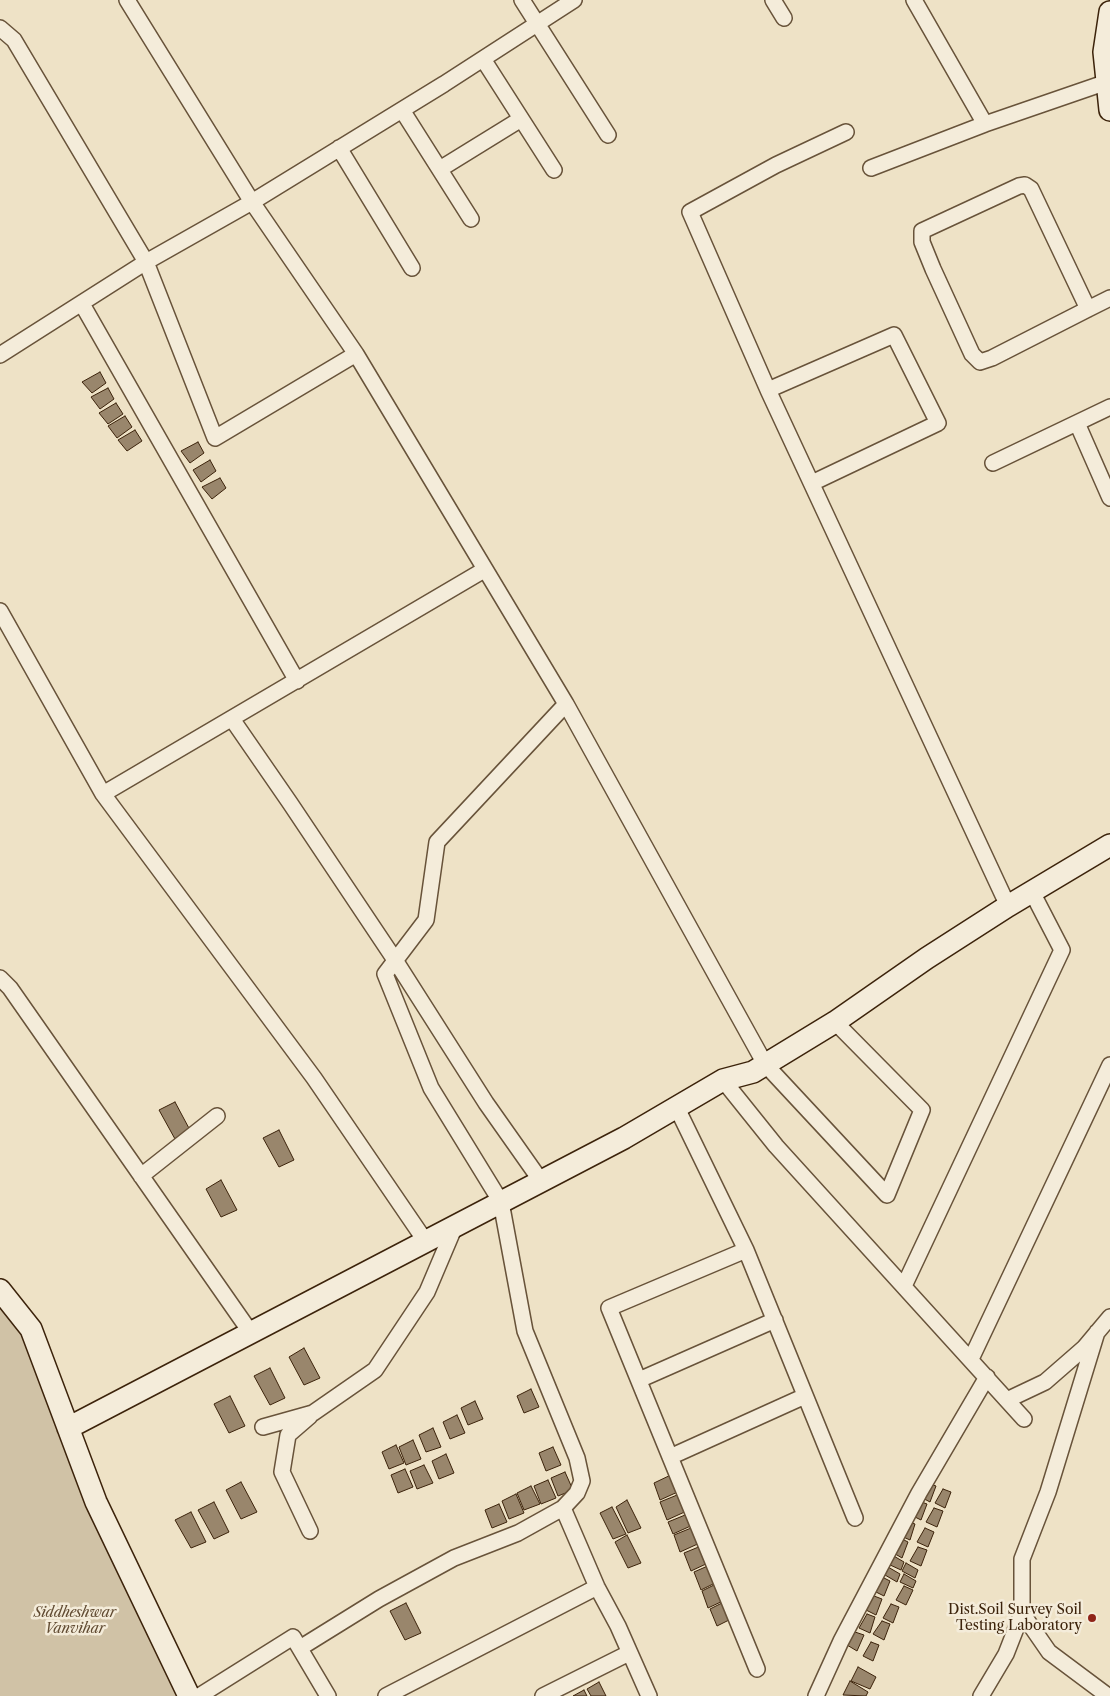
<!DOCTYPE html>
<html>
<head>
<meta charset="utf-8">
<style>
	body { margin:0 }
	canvas { display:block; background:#eee2c6 }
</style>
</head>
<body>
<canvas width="1110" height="1696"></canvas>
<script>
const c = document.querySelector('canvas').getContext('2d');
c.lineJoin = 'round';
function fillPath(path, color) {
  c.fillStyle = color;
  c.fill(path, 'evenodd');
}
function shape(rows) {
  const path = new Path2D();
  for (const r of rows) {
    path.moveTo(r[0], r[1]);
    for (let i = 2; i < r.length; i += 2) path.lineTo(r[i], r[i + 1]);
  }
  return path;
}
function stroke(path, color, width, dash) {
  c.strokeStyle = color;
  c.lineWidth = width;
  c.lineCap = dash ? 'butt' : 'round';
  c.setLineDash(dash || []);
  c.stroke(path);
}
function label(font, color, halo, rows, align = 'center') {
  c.font = font + ' "Libre Caslon Text",serif';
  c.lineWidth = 5;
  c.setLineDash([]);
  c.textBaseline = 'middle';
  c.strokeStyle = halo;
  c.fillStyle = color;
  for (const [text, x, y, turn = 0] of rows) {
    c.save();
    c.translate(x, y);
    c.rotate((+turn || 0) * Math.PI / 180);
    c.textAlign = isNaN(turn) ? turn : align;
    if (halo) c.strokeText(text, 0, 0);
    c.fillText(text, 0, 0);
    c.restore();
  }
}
const green = shape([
	[0,1290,31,1329,192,1696,0,1696]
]);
const building = shape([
	[100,372,106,383,92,393,82,382,100,372],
	[108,388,114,399,100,409,91,397,108,388],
	[116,403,123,414,108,424,99,413,116,403],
	[125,416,132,427,117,438,108,426,125,416],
	[135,430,142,441,127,451,118,440,135,430],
	[198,442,204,453,190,463,181,451,198,442],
	[210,460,216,471,201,482,193,470,210,460],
	[220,478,226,488,212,499,202,487,220,478],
	[175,1102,191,1132,175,1139,159,1110,175,1102],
	[279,1130,294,1160,279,1167,263,1138,279,1130],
	[221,1180,237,1210,221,1217,206,1189,221,1180],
	[304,1348,320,1378,304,1385,289,1357,304,1348],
	[270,1368,285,1398,270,1405,254,1376,270,1368],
	[531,1389,539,1407,524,1413,517,1396,531,1389],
	[230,1396,245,1426,229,1433,214,1404,230,1396],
	[475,1401,483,1419,468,1425,461,1408,475,1401],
	[457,1415,465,1433,450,1439,443,1422,457,1415],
	[433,1428,441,1447,426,1452,419,1435,433,1428],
	[413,1440,421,1459,406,1465,399,1447,413,1440],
	[396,1445,404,1463,389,1469,382,1452,396,1445],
	[553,1447,561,1465,546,1471,539,1453,553,1447],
	[446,1454,454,1473,439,1479,432,1461,446,1454],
	[424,1465,433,1483,417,1489,410,1471,424,1465],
	[405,1469,413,1487,398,1493,391,1475,405,1469],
	[565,1472,573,1490,558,1496,551,1478,565,1472],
	[675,1473,682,1490,660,1500,654,1483,675,1473],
	[548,1480,556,1498,541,1504,534,1486,548,1480],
	[241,1482,257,1512,241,1519,226,1490,241,1482],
	[928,1483,936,1486,930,1502,919,1496,928,1483],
	[531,1486,540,1504,524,1510,517,1493,531,1486],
	[943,1489,951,1492,945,1508,935,1503,943,1489],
	[682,1493,689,1510,667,1520,660,1502,682,1493],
	[516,1494,524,1513,509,1519,502,1501,516,1494],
	[627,1500,641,1528,628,1533,616,1507,627,1500],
	[919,1501,927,1504,921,1520,911,1515,919,1501],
	[214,1502,229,1532,214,1539,198,1510,214,1502],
	[499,1504,507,1522,492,1528,485,1510,499,1504],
	[612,1507,626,1534,613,1539,600,1513,612,1507],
	[934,1508,943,1511,937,1527,926,1522,934,1508],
	[191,1512,206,1542,191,1548,175,1520,191,1512],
	[690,1513,695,1524,673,1534,668,1522,690,1513],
	[907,1521,915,1524,910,1540,899,1535,907,1521],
	[696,1526,702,1542,680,1552,674,1535,696,1526],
	[925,1528,934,1532,928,1547,917,1542,925,1528],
	[627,1535,641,1563,628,1568,615,1542,627,1535],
	[900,1538,908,1542,902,1558,892,1552,900,1538],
	[701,1546,708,1563,691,1571,684,1553,701,1546],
	[918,1547,927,1550,921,1566,910,1561,918,1547],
	[892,1555,904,1562,901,1570,888,1564,892,1555],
	[906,1563,918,1570,915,1578,902,1571,906,1563],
	[710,1565,717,1582,701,1590,694,1572,710,1565],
	[888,1567,900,1574,897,1582,885,1575,888,1567],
	[904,1574,916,1581,913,1588,900,1582,904,1574],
	[882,1577,890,1581,884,1596,874,1591,882,1577],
	[718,1583,725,1600,708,1608,702,1591,718,1583],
	[904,1586,913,1590,906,1605,896,1600,904,1586],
	[874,1596,882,1599,876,1615,866,1610,874,1596],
	[726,1601,733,1618,717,1626,710,1609,726,1601],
	[406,1603,421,1633,405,1640,390,1611,406,1603],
	[891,1604,899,1607,893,1623,883,1618,891,1604],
	[867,1614,875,1617,870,1633,859,1628,867,1614],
	[882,1621,890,1624,884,1640,873,1634,882,1621],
	[855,1632,864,1635,857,1651,847,1645,855,1632],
	[871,1642,879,1645,873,1661,863,1656,871,1642],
	[858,1667,876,1677,870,1689,851,1681,858,1667],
	[850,1681,868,1692,866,1696,843,1695,850,1681],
	[599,1682,606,1696,591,1696,587,1689,599,1682],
	[584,1690,587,1696,573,1696,584,1690]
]);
const street = shape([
	[127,0,252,202,356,354,566,704,765,1064,887,1195,922,1110,835,1022],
	[522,0,608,135],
	[773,0,784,18],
	[914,0,985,124,1107,82],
	[0,28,14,40,146,262,215,438,356,354],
	[483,59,554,170],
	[402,110,471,219],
	[846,132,776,165,690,212,768,390,1008,906],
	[339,148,412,268],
	[871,168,985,124],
	[440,169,521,119],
	[82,304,297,681],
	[1088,309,1031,189,1025,185,1019,186,922,231,922,242,933,269,972,354,980,362,992,358,1088,309,1110,298],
	[0,355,146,262,252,202,444,84,574,0],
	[768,390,894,335,938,423,812,483],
	[1077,423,1110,498],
	[993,463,1110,407],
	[0,611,103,794,314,1078,426,1242],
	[232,719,290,803,395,960,486,1103,541,1181],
	[103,794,484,570],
	[0,978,10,988,251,1333],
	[723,1080,776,1146,1024,1419],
	[676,1106,746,1250,855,1518],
	[141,1176,217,1116],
	[746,1250,609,1308,757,1669],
	[904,1286,1062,950,1032,892],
	[971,1359,1110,1065],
	[639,1380,775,1320],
	[1007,1400,1045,1382,1084,1348,1110,1317],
	[310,1416,288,1435,282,1472,310,1531],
	[263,1427,313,1413,375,1370,427,1292,455,1226],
	[670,1457,805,1396],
	[563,1508,597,1587,618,1626,649,1696],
	[1022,1613,1049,1652,1108,1696],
	[300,1648,379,1599,454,1558,518,1533,563,1508,577,1493,582,1481,577,1458,525,1331,501,1202,431,1088,385,974,426,920,437,842,566,704],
	[199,1696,293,1637,328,1696],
	[386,1696,597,1587],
	[543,1696,629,1653],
	[816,1696,841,1641,919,1493,987,1377],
	[981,1696,1006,1654,1022,1613,1022,1559,1048,1492,1097,1332]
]);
const secondary = shape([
	[1110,12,1104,52,1110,110],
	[0,1290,31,1329,96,1502,189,1696],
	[68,1428,624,1138,723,1080,753,1072,835,1022,927,958,1008,906,1110,845]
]);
const markers = [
	[1092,1618,5,"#8f2418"]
];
const poiNames = [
	["Dist.Soil Survey Soil",1082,1610],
	["Testing Laboratory",1082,1626]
];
const parkNames = [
	["Siddheshwar",75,1613],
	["Vanvihar",75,1629]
];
fillPath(green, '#d0c2a6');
fillPath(building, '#99866c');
stroke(building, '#3c230b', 1);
stroke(street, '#68533a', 18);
stroke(secondary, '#3c230b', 24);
stroke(street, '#f4ecda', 15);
stroke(secondary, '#f4ecda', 21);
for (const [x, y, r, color] of markers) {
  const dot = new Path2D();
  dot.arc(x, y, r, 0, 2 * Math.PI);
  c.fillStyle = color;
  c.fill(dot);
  stroke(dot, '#f4ecda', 2);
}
label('14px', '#3c230b', '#f4ecda', poiNames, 'right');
label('italic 14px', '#614b32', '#f4ecda', parkNames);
</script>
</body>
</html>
